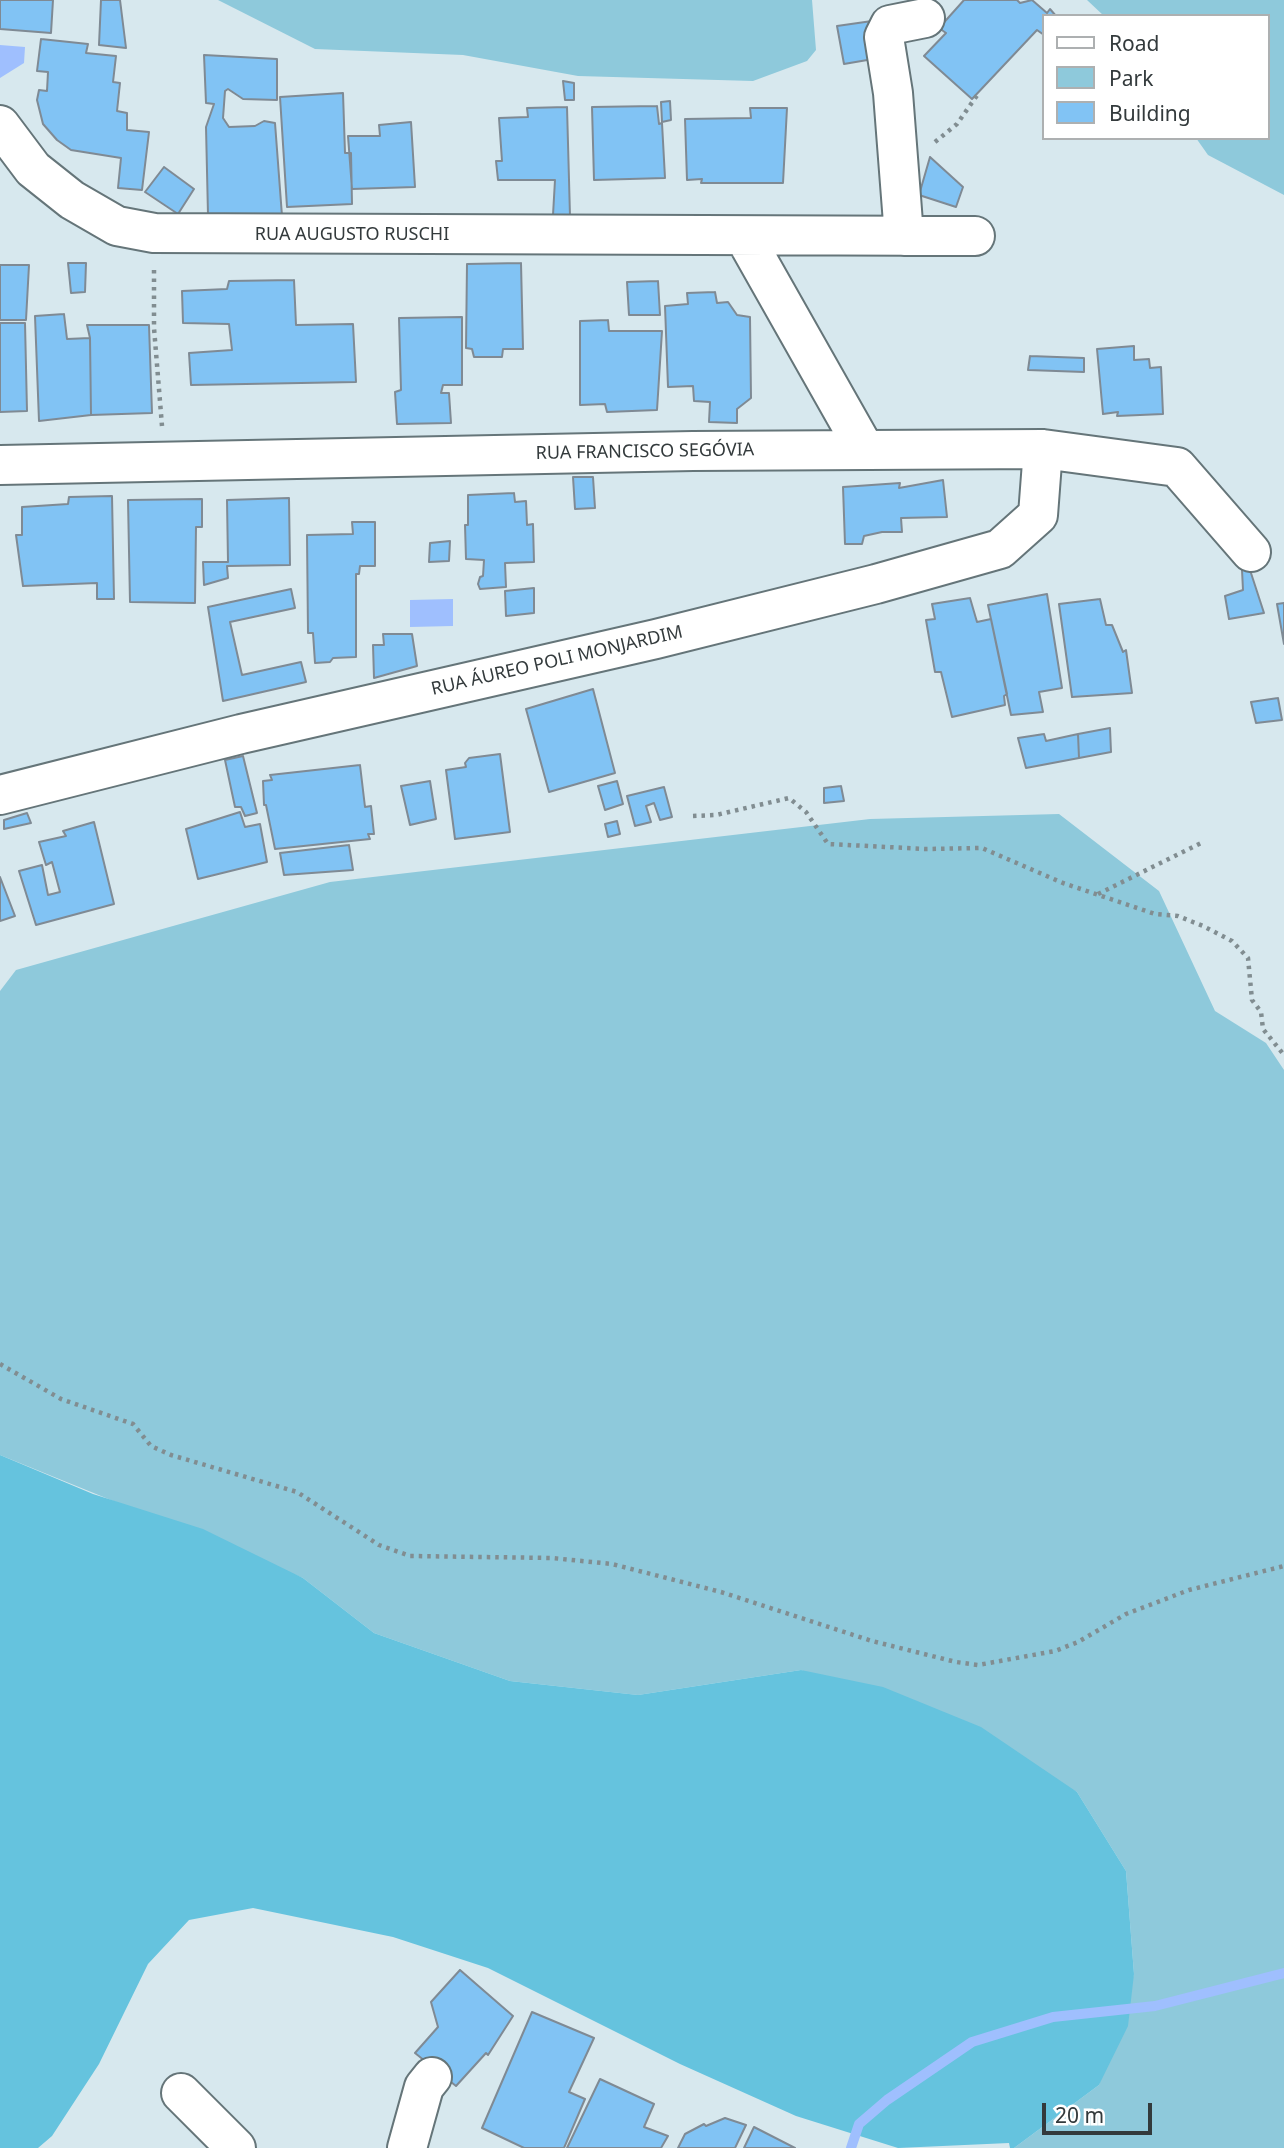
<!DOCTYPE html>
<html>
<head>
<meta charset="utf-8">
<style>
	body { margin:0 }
	#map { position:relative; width:1284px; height:2148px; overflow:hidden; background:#d7e8ee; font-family:"Noto Sans",sans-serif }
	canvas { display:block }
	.legend { position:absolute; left:1042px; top:14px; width:228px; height:126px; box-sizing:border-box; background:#fff; border:2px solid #adb0b1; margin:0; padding:9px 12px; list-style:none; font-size:21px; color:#333a3c }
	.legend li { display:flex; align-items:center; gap:14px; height:35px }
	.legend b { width:35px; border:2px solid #adb0b1 }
	.scale { position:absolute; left:1042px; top:2103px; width:110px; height:32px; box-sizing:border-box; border:4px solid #333a3c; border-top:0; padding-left:9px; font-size:21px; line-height:24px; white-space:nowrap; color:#333a3c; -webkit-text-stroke:5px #fff; paint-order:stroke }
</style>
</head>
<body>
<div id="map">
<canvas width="1284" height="2148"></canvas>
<ul class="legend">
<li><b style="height:9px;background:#fff"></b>Road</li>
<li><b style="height:19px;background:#8ec9db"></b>Park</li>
<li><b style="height:19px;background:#81c3f4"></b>Building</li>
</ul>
<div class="scale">20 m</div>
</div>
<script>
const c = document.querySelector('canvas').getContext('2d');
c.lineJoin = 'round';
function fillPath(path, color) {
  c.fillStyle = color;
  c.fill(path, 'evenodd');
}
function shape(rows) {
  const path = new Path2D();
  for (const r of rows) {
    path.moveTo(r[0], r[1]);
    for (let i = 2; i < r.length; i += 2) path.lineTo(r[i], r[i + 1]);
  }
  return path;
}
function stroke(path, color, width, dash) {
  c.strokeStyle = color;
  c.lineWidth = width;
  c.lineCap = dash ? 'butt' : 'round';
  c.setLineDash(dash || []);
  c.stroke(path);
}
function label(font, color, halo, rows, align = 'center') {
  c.font = font + ' "Noto Sans",sans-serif';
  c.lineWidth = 5;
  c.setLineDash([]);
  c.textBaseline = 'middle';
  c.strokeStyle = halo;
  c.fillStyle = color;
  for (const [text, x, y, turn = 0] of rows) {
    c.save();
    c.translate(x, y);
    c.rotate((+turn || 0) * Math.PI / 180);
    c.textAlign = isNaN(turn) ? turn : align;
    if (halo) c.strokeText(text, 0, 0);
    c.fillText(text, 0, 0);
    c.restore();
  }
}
const green = shape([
	[218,0,812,0,816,50,807,61,753,81,578,76,463,55,315,49],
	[1087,0,1284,0,1284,195,1208,155,1196,138,1268,138,1268,16,1104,16],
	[1059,814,1159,891,1215,1011,1266,1043,1284,1070,1284,2148,1014,2148,1099,2085,1134,1974,1126,1871,1077,1792,801,1670,638,1695,510,1681,374,1633,303,1578,0,1455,0,991,16,970,330,882,870,819]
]);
const forest = shape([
	[0,1455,93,1494,203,1529,303,1578,374,1633,510,1681,638,1695,801,1670,883,1687,981,1727,1077,1792,1126,1871,1134,1974,1128,2026,1099,2085,1014,2148,1010,2148,1009,2143,898,2148,796,2116,680,2064,488,1968,393,1937,253,1908,189,1920,148,1964,99,2064,52,2136,38,2148,0,2148]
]);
const water = shape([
	[0,45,25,47,24,63,0,78],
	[453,599,453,626,410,627,410,600]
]);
const stream = shape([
	[851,2148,859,2124,887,2100,972,2042,1053,2017,1155,2006,1284,1973]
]);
const building = shape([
	[0,0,53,0,51,33,0,29,0,0],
	[101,0,120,0,126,48,99,45,101,0],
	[964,0,1017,0,1020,3,1032,0,1047,13,1050,9,1056,16,1044,16,1044,35,1037,30,972,99,924,56,946,33,939,28,964,0],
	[872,21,879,58,844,64,837,26,872,21],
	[41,39,88,44,86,53,116,56,113,82,120,83,117,111,127,113,127,130,149,132,142,190,118,188,121,158,71,150,57,140,43,124,37,100,39,90,47,91,48,72,37,71,41,39],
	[204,55,277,59,277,100,243,99,228,89,225,91,223,118,229,127,255,126,264,121,275,123,282,216,208,215,206,127,214,104,206,103,204,55],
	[563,81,574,83,574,100,565,100,563,81],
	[343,93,345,153,351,153,352,204,287,207,280,97,343,93],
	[670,101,671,120,662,122,661,102,670,101],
	[657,106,659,124,662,123,665,178,594,180,592,107,657,106],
	[567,107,570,216,553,215,555,180,498,180,496,161,502,161,499,118,528,117,527,108,567,107],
	[750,108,787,108,783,183,701,183,702,179,687,180,685,119,751,118,750,108],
	[411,122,415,187,352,189,348,136,380,136,379,125,411,122],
	[930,157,963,187,956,207,919,195,930,157],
	[164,167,194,189,178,214,145,192,164,167],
	[68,263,86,263,85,292,71,293,68,263],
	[521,263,523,349,503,349,502,357,474,357,472,349,466,348,467,264,521,263],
	[0,265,29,265,26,320,0,320,0,265],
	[294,280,296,325,353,324,356,382,191,385,189,353,232,350,229,324,183,323,182,291,227,289,229,281,294,280],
	[658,281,660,315,629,315,627,282,658,281],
	[715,292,717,303,728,302,737,315,750,317,751,398,737,409,737,423,709,422,710,402,694,401,693,386,668,387,665,306,688,304,687,293,715,292],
	[64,314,67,339,90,338,91,415,39,421,35,316,64,314],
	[462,317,462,385,443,385,441,393,449,393,451,423,397,424,395,392,401,390,399,318,462,317],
	[608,320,609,331,662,331,657,410,607,412,605,404,580,405,580,321,608,320],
	[0,323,25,323,27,411,0,412,0,323],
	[87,325,149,325,152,413,91,415,90,338,87,325],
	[1134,346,1134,360,1149,359,1150,368,1161,367,1163,414,1117,416,1118,412,1103,414,1097,349,1134,346],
	[1030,356,1084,358,1084,372,1028,370,1030,356],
	[573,477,593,477,595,508,575,509,573,477],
	[943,480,947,517,901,518,902,532,882,532,864,536,862,544,845,544,843,487,900,483,899,488,943,480],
	[514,493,515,502,526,501,527,525,533,524,534,562,505,563,506,587,480,589,478,584,480,577,483,576,484,560,466,559,465,525,468,525,468,495,514,493],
	[112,496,114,599,97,599,97,583,23,586,16,535,22,535,22,507,68,504,69,497,112,496],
	[289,498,290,565,227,566,228,578,204,585,203,562,228,562,227,500,289,498],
	[202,499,202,527,196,527,195,603,130,602,128,500,202,499],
	[352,522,375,522,375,566,360,566,359,574,356,574,356,657,333,658,330,662,315,663,313,633,308,633,307,535,353,534,352,522],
	[450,541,449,561,429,562,430,543,450,541],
	[1242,570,1250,570,1264,613,1229,619,1225,596,1243,590,1242,570],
	[534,588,534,613,506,616,505,591,534,588],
	[291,589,295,608,230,622,242,675,301,662,306,682,223,701,208,607,291,589],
	[1047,594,1062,688,1039,692,1043,712,1011,715,988,605,1047,594],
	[970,598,977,622,991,619,1007,694,1004,696,1005,705,952,717,941,672,935,672,926,620,935,619,932,604,970,598],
	[1100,599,1106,625,1112,625,1123,652,1126,650,1132,693,1072,697,1059,604,1100,599],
	[1284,603,1284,644,1277,604,1284,603],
	[383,634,412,634,417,666,374,678,373,645,384,645,383,634],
	[593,689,615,773,549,792,526,709,593,689],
	[1278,698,1282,720,1256,723,1251,702,1278,698],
	[1110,728,1111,752,1079,758,1078,734,1110,728],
	[1044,734,1046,741,1078,734,1079,758,1026,768,1018,738,1044,734],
	[500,754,510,832,455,839,446,770,466,767,465,763,469,758,500,754],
	[243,756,257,813,245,816,241,807,235,807,225,760,243,756],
	[360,765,365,807,371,806,374,834,368,834,370,839,275,849,266,805,264,805,263,781,272,780,270,775,360,765],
	[430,781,436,819,410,825,401,786,430,781],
	[617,781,623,804,605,810,598,786,617,781],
	[841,786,844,801,824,803,824,788,841,786],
	[664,787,672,817,660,820,654,803,646,806,651,822,635,826,627,796,664,787],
	[240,812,245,827,260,824,267,862,198,879,186,829,240,812],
	[27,813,31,823,4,829,4,820,27,813],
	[617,821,620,834,608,837,605,824,617,821],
	[94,822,114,904,36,925,19,871,42,865,48,895,60,892,52,862,46,865,39,842,66,836,63,831,94,822],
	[349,845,353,870,284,875,280,853,349,845],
	[0,877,15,916,0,921,0,877],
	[460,1970,513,2016,488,2055,486,2053,456,2086,415,2053,438,2027,431,2002,460,1970],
	[532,2012,594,2038,569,2092,585,2099,564,2148,524,2148,482,2128,532,2012],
	[600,2079,654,2104,644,2127,668,2136,661,2148,567,2148,600,2079],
	[725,2118,746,2125,735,2148,678,2148,685,2134,704,2124,706,2126,725,2118],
	[754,2127,795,2148,744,2148,754,2127]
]);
const path = shape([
	[935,142,957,124,978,94],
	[154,270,154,328,162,426],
	[693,816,716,815,789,798,806,812,828,844,926,849,982,848,1063,883,1155,914,1178,916,1203,926,1232,941,1248,958,1252,1000,1261,1012,1263,1029,1284,1055],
	[1098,894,1201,843],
	[0,1364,61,1399,133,1424,151,1446,171,1455,297,1492,379,1545,410,1556,552,1558,612,1564,721,1592,872,1641,956,1662,978,1665,1055,1651,1078,1642,1126,1614,1189,1590,1284,1566]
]);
const minor = shape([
	[0,125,33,169,72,200,117,226,154,233,975,236],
	[744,236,865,450],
	[904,236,893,93,884,37,890,25,925,18],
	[0,465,693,451,1043,449,1177,467,1251,552],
	[0,795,241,734,656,639,876,584,1000,549,1038,515,1043,449],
	[181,2093,236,2148],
	[407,2148,424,2087,432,2077]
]);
const streetNames = [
	["RUA AUGUSTO RUSCHI",352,235],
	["RUA FRANCISCO SEGÓVIA",645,452,-1],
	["RUA ÁUREO POLI MONJARDIM",557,661,-13]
];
fillPath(green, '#8ec9db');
fillPath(forest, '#65c3de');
fillPath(water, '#9fbffe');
stroke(stream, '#9fbffe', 10);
fillPath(building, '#81c3f4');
stroke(building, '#7f8a94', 2);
stroke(minor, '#657579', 42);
stroke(path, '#818d91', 4.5, [3.5, 5]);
stroke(minor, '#fff', 38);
label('18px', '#333a3c', '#fff', streetNames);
</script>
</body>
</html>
